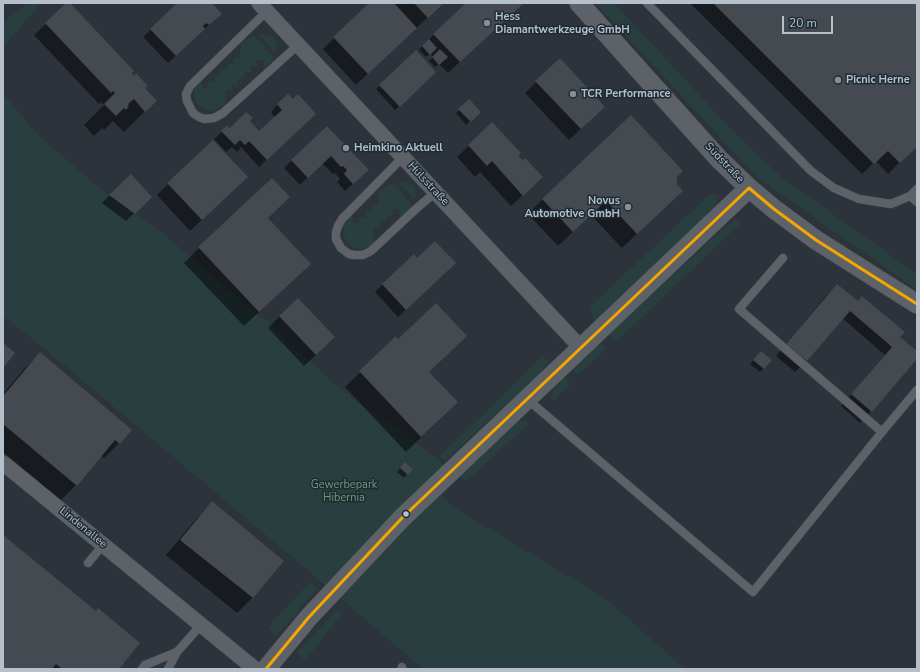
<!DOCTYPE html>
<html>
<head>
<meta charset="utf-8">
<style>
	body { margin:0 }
	#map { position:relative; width:920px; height:672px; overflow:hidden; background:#2c333a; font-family:"Nunito Sans",sans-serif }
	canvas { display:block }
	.frame { position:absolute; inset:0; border:4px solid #b6c0ca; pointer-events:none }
	.scale { position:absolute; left:782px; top:16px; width:51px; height:18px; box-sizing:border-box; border:2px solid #b6c0ca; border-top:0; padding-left:5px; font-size:12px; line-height:14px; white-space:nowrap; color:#b6c0ca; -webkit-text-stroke:3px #1e2b35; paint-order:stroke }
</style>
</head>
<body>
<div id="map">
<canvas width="920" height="672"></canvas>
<div class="frame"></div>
<div class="scale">20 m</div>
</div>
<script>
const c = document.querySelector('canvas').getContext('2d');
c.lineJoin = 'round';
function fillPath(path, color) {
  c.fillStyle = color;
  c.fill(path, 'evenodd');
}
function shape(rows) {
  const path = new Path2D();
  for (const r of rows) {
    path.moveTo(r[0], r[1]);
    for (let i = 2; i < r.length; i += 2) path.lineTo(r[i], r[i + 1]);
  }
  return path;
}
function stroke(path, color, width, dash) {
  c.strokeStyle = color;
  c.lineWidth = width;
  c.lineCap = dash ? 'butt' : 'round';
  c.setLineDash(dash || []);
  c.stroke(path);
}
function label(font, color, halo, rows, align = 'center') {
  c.font = font + ' "Nunito Sans",sans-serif';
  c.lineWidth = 3;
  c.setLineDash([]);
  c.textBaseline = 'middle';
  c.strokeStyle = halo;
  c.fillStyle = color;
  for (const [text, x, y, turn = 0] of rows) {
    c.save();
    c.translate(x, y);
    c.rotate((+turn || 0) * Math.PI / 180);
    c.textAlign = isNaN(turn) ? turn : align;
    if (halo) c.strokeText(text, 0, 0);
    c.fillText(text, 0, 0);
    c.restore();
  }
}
const green = shape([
	[29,3,41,3,3,48,3,22],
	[595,3,614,3,728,126,781,177,917,274,917,290,758,178],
	[259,35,267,35,273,36,277,44,276,53],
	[254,36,274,57,272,60,264,68,264,60,257,60,257,66,251,66,251,72,245,72,244,78,238,78,238,84,232,84,232,90,226,90,225,105,211,112,203,109,197,104,194,96,195,88,198,82,202,79,202,88,208,88,208,82,215,82,215,76,221,76,221,70,227,70,228,64,234,64,234,58,240,58,241,43],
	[3,94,38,135,103,191,166,236,262,319,264,318,335,385,361,405,396,427,448,468,432,484,452,506,605,598,685,669,423,669,304,567,50,353,3,316],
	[397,182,407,182,414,186,416,193,415,200],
	[393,183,412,205,410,209,399,219,399,209,393,209,393,215,387,215,387,221,380,221,380,227,374,227,373,243,369,247,360,249,351,246,346,241,344,235,344,224,353,214,353,223,359,223,359,217,366,218,366,211,372,211,372,205,379,206,379,191],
	[712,194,719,196,717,203,710,214,600,318,595,320,591,312,591,307,595,302,708,196],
	[735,219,741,223,616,342,609,334,723,229],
	[600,344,608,347,578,375,571,368],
	[543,356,549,362,543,370,445,461,440,456],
	[563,375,571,384,553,401,552,393,554,384],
	[526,421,529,424,466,481,460,475,508,427,518,422],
	[310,582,318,588,276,636,268,627],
	[337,610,342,614,305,661,297,652]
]);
const shadow = shape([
	[68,3,155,101,124,132,113,121,104,130,102,128,94,136,84,125,104,105,101,102,99,104,34,35],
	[178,3,210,3,213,21,168,63,143,37],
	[370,3,443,3,356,85,323,49],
	[468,3,522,3,448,73,439,64,435,67,429,61,433,57,430,54,426,57,419,50,434,34],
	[690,3,917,3,917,145,888,174,876,161,862,174],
	[416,52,435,72,395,110,376,89],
	[536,82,592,118,569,140,525,93],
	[469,100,480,111,466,125,456,113],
	[278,104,307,122,259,167,241,147,237,152,232,147,226,152,214,139,227,127,229,129,249,121,259,132,275,118,271,112],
	[492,124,517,156,530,188,511,206,480,172,475,177,457,157],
	[327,127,367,170,345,191,337,182,340,179,335,173,333,174,322,163,300,185,284,168],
	[676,177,666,206,622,248,591,215,558,246,528,214,543,199],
	[168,184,235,188,190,231,157,195],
	[110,195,151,197,126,221,102,203],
	[266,218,294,279,244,326,184,263,199,248],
	[417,259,447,270,398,317,375,292,383,284],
	[838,285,896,341,917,352,917,358,871,411,860,423,841,406,885,355,842,318,807,361,795,372,776,356,826,296],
	[280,316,322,349,304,366,268,328],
	[396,338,428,372,442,417,406,452,345,387],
	[40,354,119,443,104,458,101,456,76,485,61,500,3,452,3,394,25,368],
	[757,356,771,360,760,372,750,364],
	[401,467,407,474,404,478,397,472],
	[212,503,283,561,252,598,237,613,166,555,197,518],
	[3,536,95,612,98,609,118,669,54,669,52,668,51,669,3,669]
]);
const building = shape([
	[66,3,70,3,134,71,132,74,134,76,136,73,148,86,145,88,157,101,145,112,134,99,128,104,129,106,126,110,124,108,116,116,104,104,115,93,113,91,111,93,45,23],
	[177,3,212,3,222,14,209,25,206,23,203,26,205,29,176,56,150,29],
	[369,3,394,3,417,28,368,74,333,37],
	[414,3,444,3,428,18],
	[466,3,524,3,460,62,433,34],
	[713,3,917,3,917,147,900,163,888,151,874,164],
	[429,39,437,48,430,55,422,46],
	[440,49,448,57,439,65,432,57],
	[416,50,436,72,400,107,379,85],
	[560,58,605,107,581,129,535,81],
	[288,94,293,99,298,94,316,114,267,160,249,141,245,145,240,140,235,145,221,131,227,125,229,128,231,127,246,112,253,118,250,121,259,131,282,110,277,104],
	[469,99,481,112,471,122,458,109],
	[631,115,683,171,677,177,677,184,683,191,637,234,606,201,573,232,542,199],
	[492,122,521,153,518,156,523,160,525,158,543,177,523,196,492,161,487,166,468,145],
	[327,126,369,170,353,184,344,174,347,170,343,166,341,167,331,156,308,178,291,160],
	[213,140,248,177,202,220,167,183],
	[131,174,152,197,135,214,109,195],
	[272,178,290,197,268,218,311,264,259,312,198,247],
	[435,241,456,263,406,310,382,284,414,254,417,258],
	[837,284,858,301,862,296,905,332,900,337,917,351,917,359,872,412,851,394,892,347,850,311,807,361,786,344],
	[298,298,335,337,316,355,279,316],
	[436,303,467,336,429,372,458,402,421,437,359,371,396,336,398,339],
	[3,343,15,353,3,368],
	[761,351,772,360,764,369,753,360],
	[40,352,132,430,120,444,115,440,77,486,3,424,3,396],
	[405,462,413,469,408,475,400,468],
	[212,501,284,561,253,598,180,540],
	[3,535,96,611,98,608,140,643,119,669,62,669,56,664,52,669,3,669]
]);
const service = shape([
	[647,3,811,171,834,188,859,199,891,204,910,196],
	[266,12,190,86,186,94,187,101,193,113,199,117,204,119,214,118,223,113,298,45],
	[403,157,342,219,338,226,336,232,336,239,341,248,349,254,354,255,363,255,371,251,418,207,436,192],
	[917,189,910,196,917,202],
	[783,258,739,309,882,432],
	[527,399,753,592,882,432,917,390],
	[88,563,103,545],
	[142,669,145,665,177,652],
	[168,669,177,652,201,625],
	[401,669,402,667]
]);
const minor = shape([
	[259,3,581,348],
	[3,463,255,669]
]);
const tertiary = shape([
	[579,3,718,158,749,188,774,209,816,240,917,304],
	[266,669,309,617,402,518,749,188]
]);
const bus1 = shape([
	[749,188,774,209,816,240,917,304],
	[266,669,309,617,402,518,749,188]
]);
const markers = [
	[487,23,4,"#868f98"],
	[838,80,4,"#868f98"],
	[573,94,4,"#868f98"],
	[346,148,4,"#868f98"],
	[628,207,4,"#868f98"],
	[406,514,3.5,"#b6c0ca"]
];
const poiNames = [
	["Hess",495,17],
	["Diamantwerkzeuge GmbH",495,30],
	["Picnic Herne",846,80],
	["TCR Performance",581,94],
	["Heimkino Aktuell",354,148],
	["Novus",620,201,"right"],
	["Automotive GmbH",620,214,"right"]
];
const streetNames = [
	["Südstraße",724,163,46],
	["Hülsstraße",428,184,47],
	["Lindenallee",83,528,39]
];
const parkNames = [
	["Gewerbepark",344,485],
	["Hibernia",344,498]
];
fillPath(green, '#293f3f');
fillPath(shadow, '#0007');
fillPath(building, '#444a50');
stroke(service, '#4a4f54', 9);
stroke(minor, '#4a4f54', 16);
stroke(tertiary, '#4a4f54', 20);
stroke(service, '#5c6268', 8);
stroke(minor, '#5c6268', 15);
stroke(tertiary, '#5c6268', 19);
stroke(bus1, '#f7a600', 3);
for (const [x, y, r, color] of markers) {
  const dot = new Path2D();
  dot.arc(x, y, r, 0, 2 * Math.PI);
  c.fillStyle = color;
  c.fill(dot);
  stroke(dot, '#1e2b35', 1.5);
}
label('bold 11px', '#b6c0ca', '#1e2b35', poiNames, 'left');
label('11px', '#b6c0ca', '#1e2b35', streetNames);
label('11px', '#6e9b72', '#1e2b35', parkNames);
</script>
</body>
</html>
